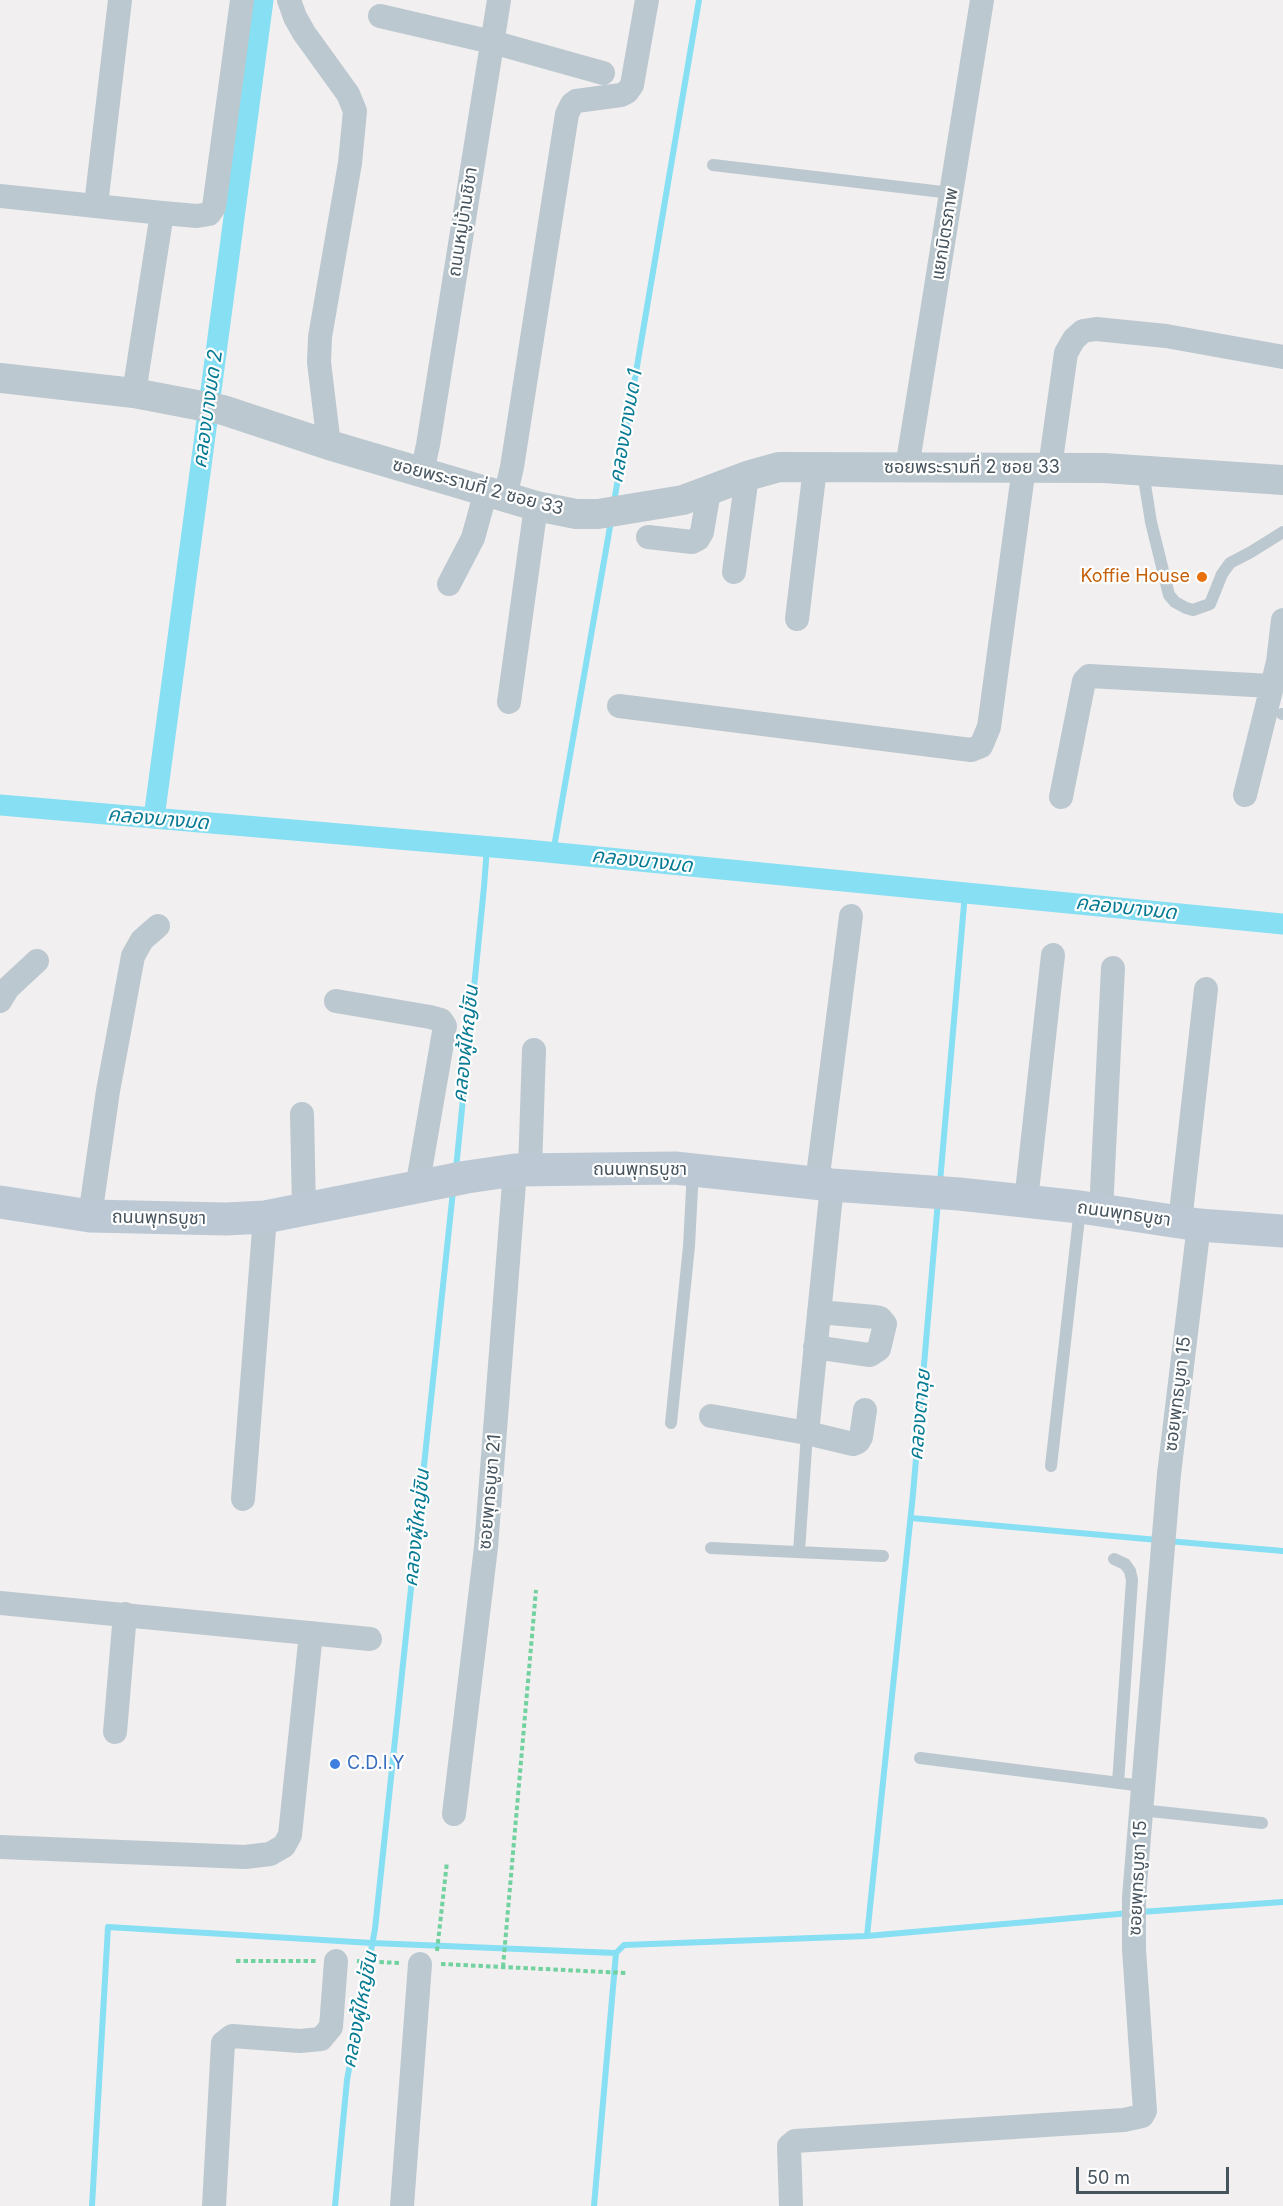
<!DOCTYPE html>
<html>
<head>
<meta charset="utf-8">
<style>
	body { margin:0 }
	#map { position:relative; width:1283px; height:2206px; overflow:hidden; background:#f2eff0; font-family:Inter,sans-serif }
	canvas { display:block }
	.scale { position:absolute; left:1076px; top:2167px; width:153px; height:27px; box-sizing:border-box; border:3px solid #46545e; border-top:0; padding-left:8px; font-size:18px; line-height:21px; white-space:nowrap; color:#46545e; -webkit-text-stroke:4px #fff; paint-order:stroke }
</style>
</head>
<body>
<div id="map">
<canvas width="1283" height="2206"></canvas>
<div class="scale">50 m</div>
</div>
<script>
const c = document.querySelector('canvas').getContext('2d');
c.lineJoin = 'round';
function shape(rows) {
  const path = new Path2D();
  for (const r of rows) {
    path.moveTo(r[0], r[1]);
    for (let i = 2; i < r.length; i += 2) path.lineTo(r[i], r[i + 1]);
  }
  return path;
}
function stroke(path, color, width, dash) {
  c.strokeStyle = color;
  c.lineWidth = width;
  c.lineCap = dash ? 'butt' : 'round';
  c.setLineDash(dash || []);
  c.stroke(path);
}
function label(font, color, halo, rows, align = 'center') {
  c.font = font + ' Inter,"Noto Sans Thai",sans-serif';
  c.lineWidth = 4.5;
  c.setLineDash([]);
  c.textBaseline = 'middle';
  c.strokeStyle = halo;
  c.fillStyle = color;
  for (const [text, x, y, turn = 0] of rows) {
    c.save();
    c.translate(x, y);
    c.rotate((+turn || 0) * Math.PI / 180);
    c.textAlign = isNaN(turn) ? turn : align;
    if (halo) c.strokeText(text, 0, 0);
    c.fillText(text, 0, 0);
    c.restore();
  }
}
const stream = shape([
	[614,502,699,0],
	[553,853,611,521],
	[456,1169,484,887,487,847],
	[940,1182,965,893],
	[911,1518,1158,1540],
	[1168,1541,1283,1551],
	[1140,1912,1283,1902],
	[867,1936,913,1494,938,1201],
	[92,2206,108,1927,372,1943,616,1953],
	[335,2206,347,2080,375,1929,453,1191],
	[594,2206,616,1953,624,1945,867,1936,1130,1913]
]);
const canal = shape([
	[0,805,527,850,1283,924],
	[154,818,263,0]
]);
const path = shape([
	[437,1951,447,1862],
	[236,1961,316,1961],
	[357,1961,400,1963],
	[441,1964,626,1973],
	[503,1967,536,1590]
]);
const service = shape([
	[713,165,951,193],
	[1143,472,1151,522,1169,595,1175,602,1186,608,1193,610,1210,604,1222,574,1230,563,1251,552,1283,532],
	[1282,714,1283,714],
	[671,1423,689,1246,693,1170],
	[1051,1466,1080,1209],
	[711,1548,883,1556],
	[799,1552,807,1433],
	[1114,1559,1125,1564,1130,1571,1132,1580,1118,1783],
	[920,1758,1143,1786],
	[1141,1810,1262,1823]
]);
const minor = shape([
	[289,0,295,17,304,33,348,94,355,111,350,163,320,337,319,362,329,445],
	[380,16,492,42,603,73],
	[0,196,162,213,197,216,209,214,214,207,242,0],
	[96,205,120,0],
	[134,393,162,213],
	[1050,467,1066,353,1074,339,1083,331,1096,329,1166,336,1283,357],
	[907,468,982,0],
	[422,472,428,445,499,0],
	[505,497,512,467,567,114,572,104,576,101,621,95,627,92,632,85,647,0],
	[648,537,692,542,698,539,702,532,709,491],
	[734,572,747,476],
	[449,584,473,538,486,491],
	[797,619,815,468],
	[509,702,536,506],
	[619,706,971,750,981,746,989,727,1024,467],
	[1245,795,1278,662,1283,620],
	[1061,797,1084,681,1089,676,1271,686],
	[0,1001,8,988,37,961],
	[336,1001,430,1017,441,1020,445,1026,417,1188],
	[302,1114,304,1208],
	[530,1170,534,1050],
	[817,1183,851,916],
	[1026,1201,1053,955],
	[1101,1211,1113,968],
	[90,1216,108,1091,133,956,142,940,158,926],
	[1180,1222,1206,989],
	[815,1347,870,1355,879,1349,885,1324,880,1318,875,1317,819,1312],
	[711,1416,807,1433,853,1444,858,1442,861,1437,865,1410],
	[807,1433,832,1185],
	[243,1499,265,1217],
	[0,1603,370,1639],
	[115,1732,125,1614],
	[454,1814,486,1547,515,1170],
	[0,1847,245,1857,270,1854,284,1846,290,1835,311,1633],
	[214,2206,223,2043,232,2036,300,2041,321,2039,331,2027,336,1961],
	[402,2206,420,1964],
	[791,2206,789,2146,795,2141,1124,2120,1142,2116,1145,2111,1134,1949,1134,1897,1169,1474,1199,1225]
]);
const tertiary = shape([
	[0,378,134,393,223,410,329,445,536,506,576,514,598,514,683,500,747,476,779,467,1104,468,1283,480]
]);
const secondary = shape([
	[0,1202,90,1216,226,1219,265,1217,467,1177,515,1170,675,1168,832,1185,959,1194,1080,1207,1199,1225,1283,1231]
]);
const markers = [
	[1202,577,6,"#e8710a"],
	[335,1764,6,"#3f7fe0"]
];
const streetNames = [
	["ถนนหมู่บ้านชิชา",463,222,-81],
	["แยกมิตรภาพ",945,234,-81],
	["ซอยพระรามที่ 2 ซอย 33",972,468],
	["ซอยพระรามที่ 2 ซอย 33",478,487,15],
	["ถนนพุทธบูชา",640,1170],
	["ถนนพุทธบูชา",1124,1214,8],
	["ถนนพุทธบูชา",159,1218,1],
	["ซอยพุทธบูชา 15",1178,1394,-83],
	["ซอยพุทธบูชา 21",490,1492,-85],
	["ซอยพุทธบูชา 15",1138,1878,-87]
];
const foodNames = [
	["Koffie House",1190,577]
];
const shopNames = [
	["C.D.I.Y",347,1764]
];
const waterNames = [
	["คลองบางมด 2",208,409,-82],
	["คลองบางมด 1",626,426,-80],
	["คลองบางมด",158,819,5],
	["คลองบางมด",642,861,6],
	["คลองบางมด",1126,908,6],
	["คลองผู้ใหญ่ชิน",466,1044,-84],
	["คลองตาฉุย",920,1415,-85],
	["คลองผู้ใหญ่ชิน",417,1528,-84],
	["คลองผู้ใหญ่ชิน",360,2010,-79]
];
stroke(stream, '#86dff2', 6);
stroke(canal, '#86dff2', 21);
stroke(path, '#71d29f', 4, [4.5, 3]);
stroke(service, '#bcc8cf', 12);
stroke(minor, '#bcc8cf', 24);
stroke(tertiary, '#bcc8cf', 30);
stroke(secondary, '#bcc9d5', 33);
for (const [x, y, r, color] of markers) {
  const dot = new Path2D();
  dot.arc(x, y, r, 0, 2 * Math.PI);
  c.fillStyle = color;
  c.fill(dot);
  stroke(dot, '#fff', 2);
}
label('18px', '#46545e', '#fff', streetNames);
label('18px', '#c56008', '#fff', foodNames, 'right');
label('18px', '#366cbe', '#fff', shopNames, 'left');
label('italic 20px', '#067b93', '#fff', waterNames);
</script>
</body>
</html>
